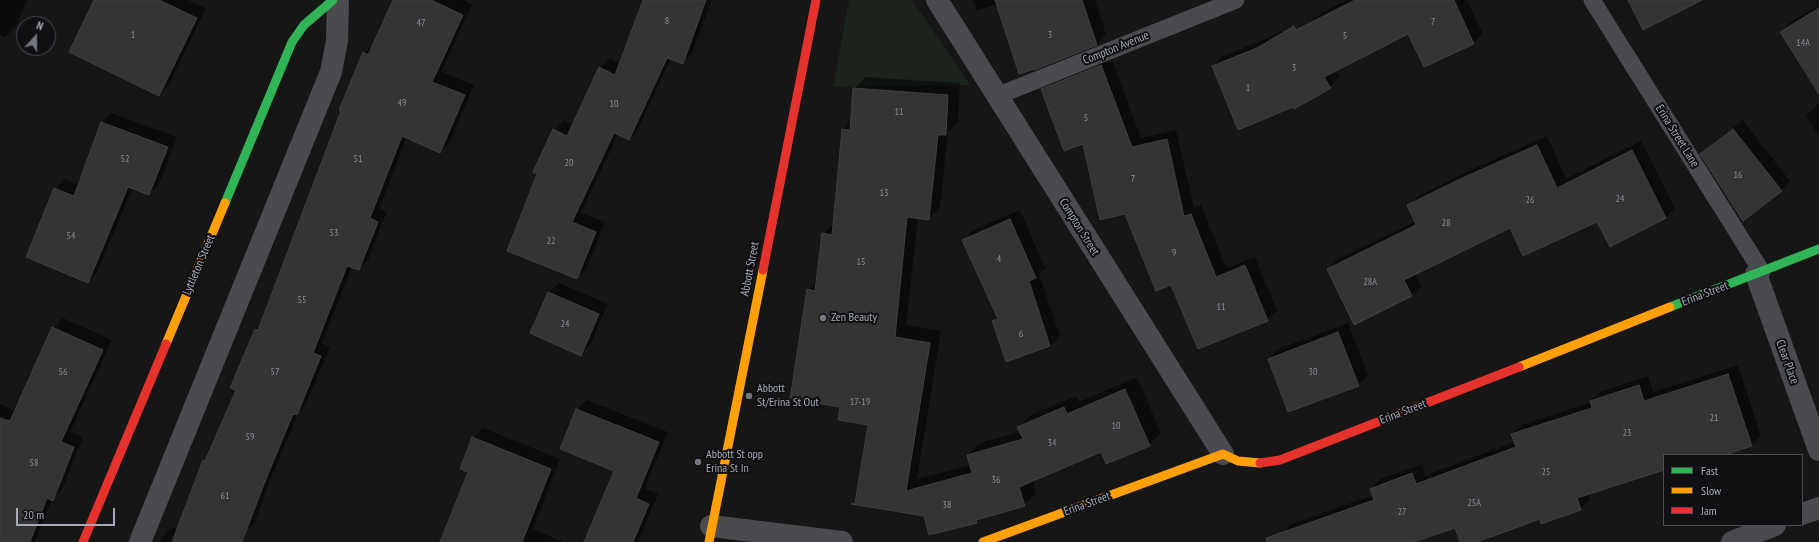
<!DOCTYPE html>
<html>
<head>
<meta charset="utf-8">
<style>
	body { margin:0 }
	#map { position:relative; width:1819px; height:542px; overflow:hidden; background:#161616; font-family:"PT Sans Narrow",sans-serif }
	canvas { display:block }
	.legend { position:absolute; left:1663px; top:454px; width:140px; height:72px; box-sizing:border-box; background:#101012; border:1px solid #4c4e54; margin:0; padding:5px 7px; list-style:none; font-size:12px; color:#a6abb7 }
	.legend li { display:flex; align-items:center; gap:8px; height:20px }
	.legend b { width:20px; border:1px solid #4c4e54 }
	.north { position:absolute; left:16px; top:16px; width:40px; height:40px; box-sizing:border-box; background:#101012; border:1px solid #4c4e54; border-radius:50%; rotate:21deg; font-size:11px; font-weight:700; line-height:16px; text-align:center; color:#a6abb7 }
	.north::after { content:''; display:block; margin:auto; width:14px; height:18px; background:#74777f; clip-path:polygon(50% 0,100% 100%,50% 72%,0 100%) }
	.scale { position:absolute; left:16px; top:508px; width:99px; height:18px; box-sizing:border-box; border:2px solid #a6abb7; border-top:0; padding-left:5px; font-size:12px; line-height:14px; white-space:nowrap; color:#a6abb7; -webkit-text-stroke:3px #101012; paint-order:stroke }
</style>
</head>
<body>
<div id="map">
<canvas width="1819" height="542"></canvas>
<ul class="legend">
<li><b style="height:5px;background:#30b455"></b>Fast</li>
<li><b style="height:5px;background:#ff9f0a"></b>Slow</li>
<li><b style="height:5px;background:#e5322d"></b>Jam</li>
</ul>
<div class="north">N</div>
<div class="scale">20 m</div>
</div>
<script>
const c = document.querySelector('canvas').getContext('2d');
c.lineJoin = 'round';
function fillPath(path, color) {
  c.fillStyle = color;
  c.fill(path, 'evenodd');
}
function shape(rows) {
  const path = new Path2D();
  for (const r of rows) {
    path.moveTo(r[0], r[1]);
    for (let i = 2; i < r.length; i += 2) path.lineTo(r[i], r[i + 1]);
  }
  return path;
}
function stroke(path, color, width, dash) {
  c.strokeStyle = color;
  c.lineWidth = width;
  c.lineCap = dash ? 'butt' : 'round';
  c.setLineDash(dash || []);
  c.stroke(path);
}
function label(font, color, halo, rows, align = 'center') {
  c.font = font + ' "PT Sans Narrow",sans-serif';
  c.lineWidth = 4;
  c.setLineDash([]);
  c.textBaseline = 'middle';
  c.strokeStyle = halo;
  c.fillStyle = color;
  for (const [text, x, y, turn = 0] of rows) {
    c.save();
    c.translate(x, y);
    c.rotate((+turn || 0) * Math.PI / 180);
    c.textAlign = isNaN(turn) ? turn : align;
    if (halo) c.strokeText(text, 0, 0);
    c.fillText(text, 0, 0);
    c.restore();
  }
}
const green = shape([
	[849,0,912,0,970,85,833,87]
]);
const shadow = shape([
	[0,0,28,0,15,28,5,37,0,35],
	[95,0,188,0,206,8,169,85,159,95],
	[394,0,464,0,472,5,441,72,474,85,450,142,440,152,407,137,379,209,387,212,368,260,358,269,352,267,322,343,330,347,306,404,299,412,273,473,255,522,246,531,240,542,160,542,162,537,172,527,178,530,204,461,208,457,237,390,231,387,255,329,262,322,364,53,374,44],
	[644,0,712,0,692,53,682,63,671,58,638,129,629,139,618,134,581,213,605,222,587,268,577,277,554,130,564,120,574,125,600,68,610,58,620,64],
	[973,0,1095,0,1106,34,1097,44,997,4,977,11],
	[1347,0,1467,0,1483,34,1473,43,1409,33,1335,70,1340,77,1330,87,1213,66,1223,56,1268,38,1282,30,1292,54,1310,23,1320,14],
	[1819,5,1819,93,1781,32,1791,22],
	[1111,56,1141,138,1176,130,1194,208,1201,205,1226,268,1255,257,1277,311,1267,320,1172,284,1083,143,1042,89,1052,80],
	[866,77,960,83,958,122,948,132,940,207,928,219,918,218,906,325,941,331,917,479,971,465,968,455,980,443,1020,432,1019,427,1031,415,1076,396,1079,402,1137,377,1161,433,1149,445,1102,451,1033,480,1036,493,1024,505,981,517,977,522,930,533,925,515,854,504,857,501,869,424,841,406,808,290,818,280,823,234,834,223,843,129,851,121,854,89],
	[1819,104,1819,136,1806,116],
	[111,113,177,137,159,184,149,194,133,188,97,272,87,282,55,189,65,179,79,185,102,123],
	[1743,120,1790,181,1781,191,1701,154,1711,145],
	[1547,136,1566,179,1641,141,1675,208,1666,217,1511,226,1415,274,1421,286,1412,295,1328,269,1338,259,1416,221,1408,206,1418,196,1471,170],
	[1020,210,1045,268,1039,274,1060,336,1050,346,1006,360,993,321,998,317,964,240,973,230],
	[559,283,608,304,590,345,581,355,531,333,549,292],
	[63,318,112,340,70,432,83,437,62,490,52,499,35,542,0,542,0,404,16,411,53,328],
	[1348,323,1368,375,1358,385,1269,359,1278,349],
	[1738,365,1761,436,1752,445,1722,455,1664,455,1664,469,1588,493,1590,500,1580,509,1540,517,1474,542,1461,542,1456,526,1411,542,1285,542,1282,534,1291,524,1373,495,1371,489,1380,479,1422,464,1426,475,1515,442,1512,434,1522,425,1591,402,1600,392,1648,376,1653,392],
	[1417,471,1417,473,1381,486,1381,484],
	[587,400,668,432,645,488,658,494,638,542,585,542,615,471,561,449,577,409],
	[483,428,560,459,533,529,563,542,441,542,469,472,473,438]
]);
const building = shape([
	[94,0,159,0,197,18,159,96,69,52,94,0],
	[393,0,431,0,463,15,432,82,465,95,440,153,402,136,370,218,378,222,359,270,347,266,313,353,321,356,297,415,293,414,264,484,242,542,172,542,203,460,205,461,236,390,230,388,255,329,258,330,341,111,339,110,363,52,368,55,393,0],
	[643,0,706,0,683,64,667,58,629,140,614,133,572,222,596,232,577,279,507,251,537,174,533,172,553,129,567,136,599,67,615,75,643,0],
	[995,0,1082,0,1097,45,1034,70,1034,69,1019,74,995,0],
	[1355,0,1454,0,1474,44,1424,67,1408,34,1324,77,1331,88,1294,109,1293,107,1238,130,1212,66,1257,48,1294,26,1296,30,1355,0],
	[1628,0,1702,0,1643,30,1628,0],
	[1819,8,1819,94,1780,32,1819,8],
	[1101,65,1132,147,1167,139,1184,216,1191,214,1216,277,1245,265,1268,321,1198,349,1171,285,1156,291,1125,214,1100,220,1083,144,1064,151,1041,89,1101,65],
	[853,88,948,95,946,135,938,135,929,220,907,217,895,337,930,343,906,491,972,473,967,455,1023,439,1017,427,1064,407,1067,414,1125,389,1150,446,1106,464,1101,452,1019,487,1025,506,976,520,977,523,929,535,924,516,851,504,855,503,868,425,838,420,840,407,790,399,807,289,815,291,822,233,832,235,842,129,850,130,853,88],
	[101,122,168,147,149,195,128,187,88,283,26,257,54,188,74,196,101,122],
	[1733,129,1782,191,1743,221,1700,154,1733,129],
	[1537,145,1557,188,1632,150,1666,218,1610,247,1597,222,1523,256,1510,228,1404,280,1412,296,1354,325,1327,269,1416,225,1407,205,1460,179,1537,145],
	[1010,219,1036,278,1029,281,1050,346,1006,362,992,321,998,319,962,240,1010,219],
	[548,292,599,314,581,356,530,333,548,292],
	[52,327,103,350,61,442,74,447,53,501,47,498,30,542,0,542,0,418,10,421,52,327],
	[1338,332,1359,386,1288,412,1268,359,1338,332],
	[1728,374,1752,446,1725,455,1664,455,1664,470,1577,498,1581,510,1541,524,1540,519,1477,542,1460,542,1455,528,1414,542,1267,542,1266,538,1374,500,1370,489,1412,473,1416,484,1516,447,1511,434,1592,408,1590,401,1639,385,1644,401,1728,374],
	[576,409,659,442,636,498,649,504,633,542,584,542,614,471,560,449,576,409],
	[472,437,551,469,522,542,440,542,468,472,460,469,472,437]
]);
const lane = shape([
	[1592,0,1762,272],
	[997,96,1236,0]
]);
const street = shape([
	[937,0,1223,454],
	[1756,274,1819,450],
	[1802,514,1819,508],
	[711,526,842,542],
	[140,542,331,72,337,41,338,0],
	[1732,542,1775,525]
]);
const fast = shape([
	[225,203,292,42,304,25,333,0],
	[1670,307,1819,249]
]);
const slow = shape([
	[166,344,225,203],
	[1519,367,1670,307],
	[709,542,763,270],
	[983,542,1223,454,1238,461,1260,463]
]);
const jam = shape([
	[763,270,816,0],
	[1260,463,1280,460,1519,367],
	[83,542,166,344]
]);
const markers = [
	[823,318,4,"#74777f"],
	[749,396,4,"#74777f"],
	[698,462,4,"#74777f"]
];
const numberNames = [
	["8",667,21],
	["7",1433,22],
	["47",421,23],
	["1",133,35],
	["3",1050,35],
	["5",1345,36],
	["14A",1803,43],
	["3",1294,68],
	["1",1248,88],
	["49",402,103],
	["10",614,104],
	["11",899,112],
	["5",1086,118],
	["52",125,159],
	["51",358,159],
	["20",569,163],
	["16",1738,175],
	["7",1133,179],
	["13",884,193],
	["24",1620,199],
	["26",1530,200],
	["28",1446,223],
	["53",334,233],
	["54",71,236],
	["22",551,241],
	["9",1174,253],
	["4",999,259],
	["15",861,262],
	["28A",1370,282],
	["55",302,300],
	["11",1221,307],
	["24",565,324],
	["6",1021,334],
	["56",63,372],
	["57",275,372],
	["30",1313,372],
	["17-19",860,402],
	["21",1714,418],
	["10",1116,426],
	["23",1627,433],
	["59",250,437],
	["34",1052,443],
	["58",34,463],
	["25",1546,472],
	["36",996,480],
	["61",225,496],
	["25A",1474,503],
	["38",947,505],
	["27",1402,512]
];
const streetNames = [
	["Compton Avenue",1116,48,-22],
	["Erina Street Lane",1677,136,58],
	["Compton Street",1079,227,58],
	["Lyttleton Street",199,265,-67],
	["Abbott Street",750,269,-79],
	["Erina Street",1705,294,-21],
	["Clear Place",1787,362,70],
	["Erina Street",1403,412,-21],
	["Erina Street",1087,504,-20]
];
const poiNames = [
	["Zen Beauty",831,318],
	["Abbott",757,389],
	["St/Erina St Out",757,403],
	["Abbott St opp",706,455],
	["Erina St In",706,469]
];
fillPath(green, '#1c231d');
fillPath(shadow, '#0007');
fillPath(building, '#343435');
stroke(building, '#3e3f42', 1);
stroke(lane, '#4a4b4f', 17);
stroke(street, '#4a4b4f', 22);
stroke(fast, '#30b455', 9);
stroke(slow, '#ff9f0a', 9);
stroke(jam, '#e5322d', 9);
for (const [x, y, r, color] of markers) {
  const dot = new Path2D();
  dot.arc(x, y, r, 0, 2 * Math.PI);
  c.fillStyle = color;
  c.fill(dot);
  stroke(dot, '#101012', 1.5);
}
label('10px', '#8a8d96', null, numberNames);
label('12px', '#a6abb7', '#101012', streetNames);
label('12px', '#a6abb7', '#101012', poiNames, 'left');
</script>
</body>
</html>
